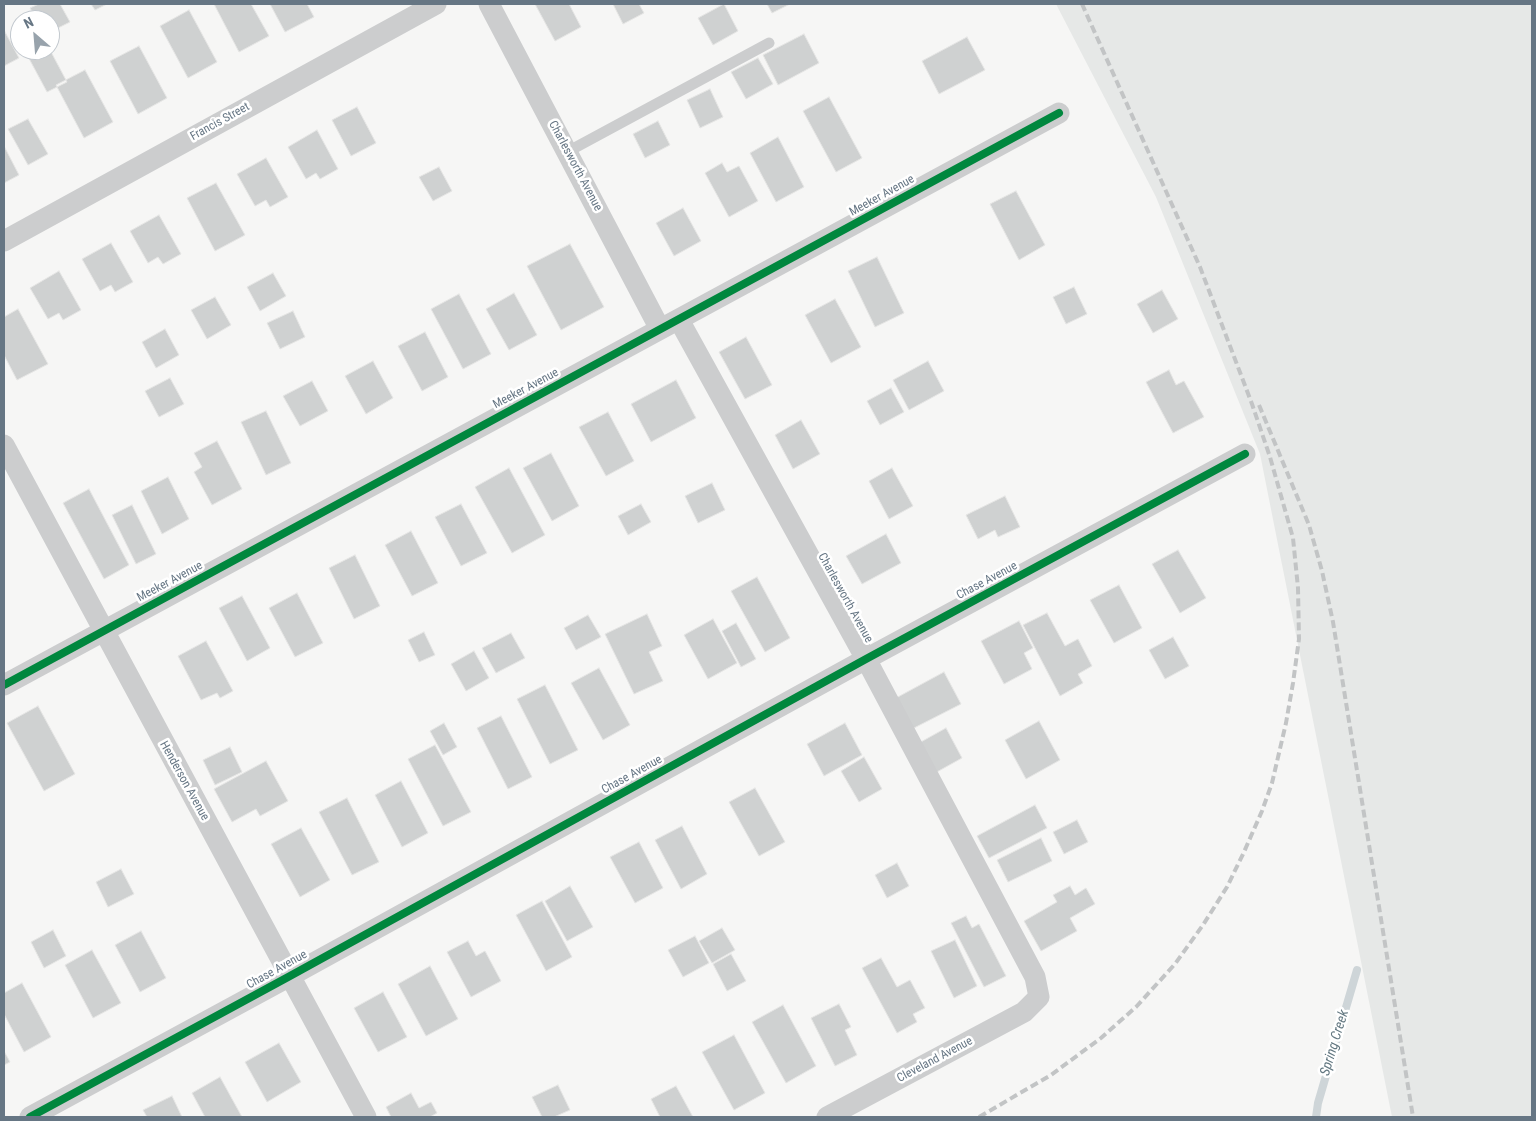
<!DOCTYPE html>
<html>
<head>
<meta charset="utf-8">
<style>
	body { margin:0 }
	#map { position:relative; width:1536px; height:1121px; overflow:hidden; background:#f6f6f5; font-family:"Roboto Condensed",sans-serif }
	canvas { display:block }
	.frame { position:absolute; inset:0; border:5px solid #667684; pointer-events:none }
	.north { position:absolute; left:10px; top:10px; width:50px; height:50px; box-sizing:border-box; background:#fff; border:1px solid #c2c8ce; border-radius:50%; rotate:333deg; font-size:14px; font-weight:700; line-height:20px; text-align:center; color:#667684 }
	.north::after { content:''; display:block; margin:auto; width:18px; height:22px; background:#98a3ac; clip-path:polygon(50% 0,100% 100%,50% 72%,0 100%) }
</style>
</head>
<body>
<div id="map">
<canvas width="1536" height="1121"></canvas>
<div class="frame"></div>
<div class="north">N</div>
</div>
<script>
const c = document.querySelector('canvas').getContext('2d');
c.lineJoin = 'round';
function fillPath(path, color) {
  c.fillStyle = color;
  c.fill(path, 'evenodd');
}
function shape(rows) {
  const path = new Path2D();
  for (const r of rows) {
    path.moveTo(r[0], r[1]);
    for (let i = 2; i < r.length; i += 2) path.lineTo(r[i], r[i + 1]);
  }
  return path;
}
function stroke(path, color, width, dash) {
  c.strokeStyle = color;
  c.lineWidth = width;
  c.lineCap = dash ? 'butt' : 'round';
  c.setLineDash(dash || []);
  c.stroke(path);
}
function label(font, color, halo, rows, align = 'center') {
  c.font = font + ' "Roboto Condensed",sans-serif';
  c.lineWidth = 5;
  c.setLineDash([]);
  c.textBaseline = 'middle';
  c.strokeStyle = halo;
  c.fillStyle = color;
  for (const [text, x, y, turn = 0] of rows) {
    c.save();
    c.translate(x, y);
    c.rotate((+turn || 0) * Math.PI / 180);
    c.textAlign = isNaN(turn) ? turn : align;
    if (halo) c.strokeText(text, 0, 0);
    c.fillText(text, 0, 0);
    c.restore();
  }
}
const built = shape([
	[1056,4,1532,4,1532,1117,1392,1117,1260,454,1156,197]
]);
const stream = shape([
	[1316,1117,1318,1103,1357,970]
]);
const building = shape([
	[39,4,60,4,70,22,50,32,50,20,37,20,30,8,39,4],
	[91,4,107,4,95,10,91,4],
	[214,4,251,4,269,36,239,52,214,4],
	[270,4,307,4,314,17,285,32,270,4],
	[535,4,569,4,581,27,555,41,535,4],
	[613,4,639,4,644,13,623,24,613,4],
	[724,4,738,31,713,45,698,18,724,4],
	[767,4,790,4,772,13,767,4],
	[189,10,217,62,188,78,160,26,189,10],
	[5,32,19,58,4,66,4,33,5,32],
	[804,34,819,63,778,85,763,55,804,34],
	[967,37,985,70,939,94,922,61,967,37],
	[139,46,167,98,138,114,110,61,139,46],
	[26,50,50,50,67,82,47,92,25,51,26,50],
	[758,58,773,84,746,99,731,72,758,58],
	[85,70,113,122,84,138,56,85,85,70],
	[710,89,723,117,700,128,687,100,710,89],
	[829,97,862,158,836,172,803,111,829,97],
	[357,107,376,143,351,156,332,120,357,107],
	[28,119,48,154,28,165,8,129,28,119],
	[658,121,670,145,645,158,633,134,658,121],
	[317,130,338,169,320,179,316,173,306,179,288,147,317,130],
	[778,137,804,187,776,202,750,153,778,137],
	[4,146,19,175,4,183,4,146],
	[266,158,288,197,270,207,266,200,255,206,237,174,266,158],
	[722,163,727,172,739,166,758,201,729,217,705,173,722,163],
	[439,167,452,191,433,201,419,177,439,167],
	[216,183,245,235,215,251,187,198,216,183],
	[1016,191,1045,245,1019,260,990,204,1016,191],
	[683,208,701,241,674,256,656,223,683,208],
	[159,215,181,254,163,264,158,257,148,263,130,231,159,215],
	[111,243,133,282,115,292,111,285,100,291,82,259,111,243],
	[570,244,604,307,561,330,527,266,570,244],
	[877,257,904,313,875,327,848,271,877,257],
	[59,271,81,310,63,320,59,313,48,319,30,288,59,271],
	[273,273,286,296,260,311,247,287,273,273],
	[1074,287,1087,314,1066,324,1053,297,1074,287],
	[1162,290,1178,319,1153,333,1137,304,1162,290],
	[514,293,537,335,509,350,486,309,514,293],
	[459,294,491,354,463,369,431,309,459,294],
	[215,297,231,325,207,339,191,310,215,297],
	[835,299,861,347,831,363,805,315,835,299],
	[18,309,48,364,17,380,4,355,4,317,18,309],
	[293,311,305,337,280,349,267,323,293,311],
	[165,329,179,355,156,368,142,342,165,329],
	[425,332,448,377,422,391,398,346,425,332],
	[746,337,772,385,745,399,719,352,746,337],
	[373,361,393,398,366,414,345,376,373,361],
	[928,361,944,391,909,410,893,380,928,361],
	[1169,370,1176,385,1184,381,1204,417,1173,433,1146,382,1169,370],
	[170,378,184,404,159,417,145,391,170,378],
	[676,380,696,418,651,442,631,404,676,380],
	[312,381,328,411,300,426,283,396,312,381],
	[891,388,904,412,880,425,867,401,891,388],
	[266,411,291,463,266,475,241,422,266,411],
	[608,412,634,461,606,476,579,427,608,412],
	[801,420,820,454,793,469,775,435,801,420],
	[217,441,242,489,212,505,194,472,202,467,194,453,217,441],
	[551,453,579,506,552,521,523,468,551,453],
	[509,468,545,535,512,553,475,487,509,468],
	[892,468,913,506,889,519,869,481,892,468],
	[168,477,189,519,162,534,141,491,168,477],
	[712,483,725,510,698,523,685,496,712,483],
	[89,489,129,565,104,579,63,503,89,489],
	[1005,496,1020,527,998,537,995,530,978,539,966,515,1005,496],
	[461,504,487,553,461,566,435,517,461,504],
	[641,504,651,522,628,535,618,516,641,504],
	[132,505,156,554,136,564,112,515,132,505],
	[411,531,438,583,412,596,385,545,411,531],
	[886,534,901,563,862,584,846,556,886,534],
	[1178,550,1206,598,1180,613,1152,564,1178,550],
	[355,555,380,606,354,619,329,568,355,555],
	[757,577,790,638,765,652,731,591,757,577],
	[1119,585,1142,628,1114,643,1090,600,1119,585],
	[297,593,323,643,295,657,269,608,297,593],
	[242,596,270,648,247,661,219,608,242,596],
	[1047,613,1065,646,1078,639,1092,666,1078,674,1083,683,1060,696,1023,625,1047,613],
	[647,614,662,646,649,652,663,681,634,694,605,634,647,614],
	[588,615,601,637,576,650,564,628,588,615],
	[713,619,737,663,708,679,684,635,713,619],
	[1019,621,1033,648,1024,653,1032,669,1004,684,981,641,1019,621],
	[736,623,756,659,741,667,722,631,736,623],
	[424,632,435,655,419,662,408,640,424,632],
	[511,633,525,658,496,673,482,648,511,633],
	[1173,637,1189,666,1165,679,1149,650,1173,637],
	[206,641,233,691,220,698,217,693,201,700,178,656,206,641],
	[474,651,489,678,466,691,451,664,474,651],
	[599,668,630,725,603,740,571,683,599,668],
	[944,672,961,704,912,729,896,698,944,672],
	[545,685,578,750,550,764,517,699,545,685],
	[38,706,75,774,44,791,7,723,38,706],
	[501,716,532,777,508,789,477,728,501,716],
	[1039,721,1060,760,1026,779,1005,740,1039,721],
	[444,723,457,747,443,755,430,731,444,723],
	[845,723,862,755,824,776,807,744,845,723],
	[946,728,962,758,935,773,919,743,946,728],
	[435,745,471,812,443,826,408,759,435,745],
	[230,747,242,772,215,785,203,760,230,747],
	[864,757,882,789,859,802,841,771,864,757],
	[266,761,288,801,260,816,256,809,232,822,214,789,266,761],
	[401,781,428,833,402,847,375,795,401,781],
	[755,788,785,842,759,856,729,802,755,788],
	[347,798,379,862,352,875,319,812,347,798],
	[1035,805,1047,828,989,858,977,836,1035,805],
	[1077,820,1088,842,1064,854,1053,832,1077,820],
	[682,826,707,874,681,889,655,840,682,826],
	[301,828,330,880,300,897,271,844,301,828],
	[1041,838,1052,861,1008,882,997,860,1041,838],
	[639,842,663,888,635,903,610,857,639,842],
	[897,863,909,886,887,898,875,875,897,863],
	[121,869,134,894,108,907,96,882,121,869],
	[570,886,593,927,567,941,545,901,570,886],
	[1070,886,1075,895,1086,888,1095,904,1070,918,1077,931,1041,951,1024,921,1057,902,1053,895,1070,886],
	[542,901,572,957,546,971,516,915,542,901],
	[966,916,972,928,979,924,1006,976,984,987,951,923,966,916],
	[722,928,735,950,712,963,699,941,722,928],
	[53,930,66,956,44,968,31,942,53,930],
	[141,931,166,978,140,992,115,945,141,931],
	[695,936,709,963,683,977,668,950,695,936],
	[955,940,977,986,954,998,931,951,955,940],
	[468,941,476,956,485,951,501,981,471,997,447,952,468,941],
	[92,950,121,1003,93,1018,65,965,92,950],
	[731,954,746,981,727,991,713,964,731,954],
	[881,958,897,987,910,980,925,1008,913,1014,917,1022,897,1033,862,968,881,958],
	[430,966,458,1019,426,1036,398,984,430,966],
	[22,983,51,1037,24,1052,4,1014,4,993,22,983],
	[383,992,407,1037,378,1052,354,1008,383,992],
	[839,1004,851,1027,845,1030,857,1055,835,1066,811,1018,839,1004],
	[783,1005,816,1066,786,1083,752,1022,783,1005],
	[734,1035,765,1093,734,1110,702,1052,734,1035],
	[279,1043,301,1082,267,1102,245,1062,279,1043],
	[4,1051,10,1062,4,1065,4,1051],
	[220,1077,242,1117,205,1117,192,1093,220,1077],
	[558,1085,570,1110,554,1117,542,1117,532,1097,558,1085],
	[676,1086,693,1117,660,1117,651,1099,676,1086],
	[411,1093,419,1108,431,1102,437,1113,430,1117,391,1117,386,1107,411,1093],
	[172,1096,182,1117,147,1117,143,1110,172,1096]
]);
const lane = shape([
	[567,152,769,43]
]);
const street = shape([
	[489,4,660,329],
	[4,241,436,4],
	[679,320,866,659,1035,977,1039,997,1024,1012,827,1117],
	[4,445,366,1117],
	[4,685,1059,113],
	[30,1117,290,976,866,659,1245,454]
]);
const rail = shape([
	[1259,405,1309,525,1322,571,1333,622,1413,1117],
	[979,1117,1051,1075,1101,1038,1136,1007,1175,964,1203,925,1227,887,1244,852,1262,811,1272,783,1286,723,1293,683,1299,639,1298,588,1293,538,1270,457,1252,404,1200,267,1082,4]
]);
const cycleway = shape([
	[4,685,1059,113],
	[30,1117,290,976,866,659,1245,454]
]);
const streetNames = [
	["Francis Street",220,122,-29],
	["Charlesworth Avenue",575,166,62],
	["Meeker Avenue",882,196,-29],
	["Meeker Avenue",526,389,-28],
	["Chase Avenue",987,581,-28],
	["Meeker Avenue",170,582,-28],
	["Charlesworth Avenue",845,598,61],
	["Chase Avenue",632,775,-29],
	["Henderson Avenue",184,781,61],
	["Chase Avenue",277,970,-29],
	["Cleveland Avenue",935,1060,-28]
];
const waterNames = [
	["Spring Creek",1335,1043,-73]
];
fillPath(built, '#e6e8e7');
stroke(stream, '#ced5d8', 8);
fillPath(building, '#cfd1d1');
stroke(building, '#e5e5e4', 1);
stroke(lane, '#cccdce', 11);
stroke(street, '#cccdce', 21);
stroke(rail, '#c2c4c5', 4, [8, 4]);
stroke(cycleway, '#00873e', 8);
label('12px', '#667684', '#fff', streetNames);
label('italic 14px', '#627780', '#fff', waterNames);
</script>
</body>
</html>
